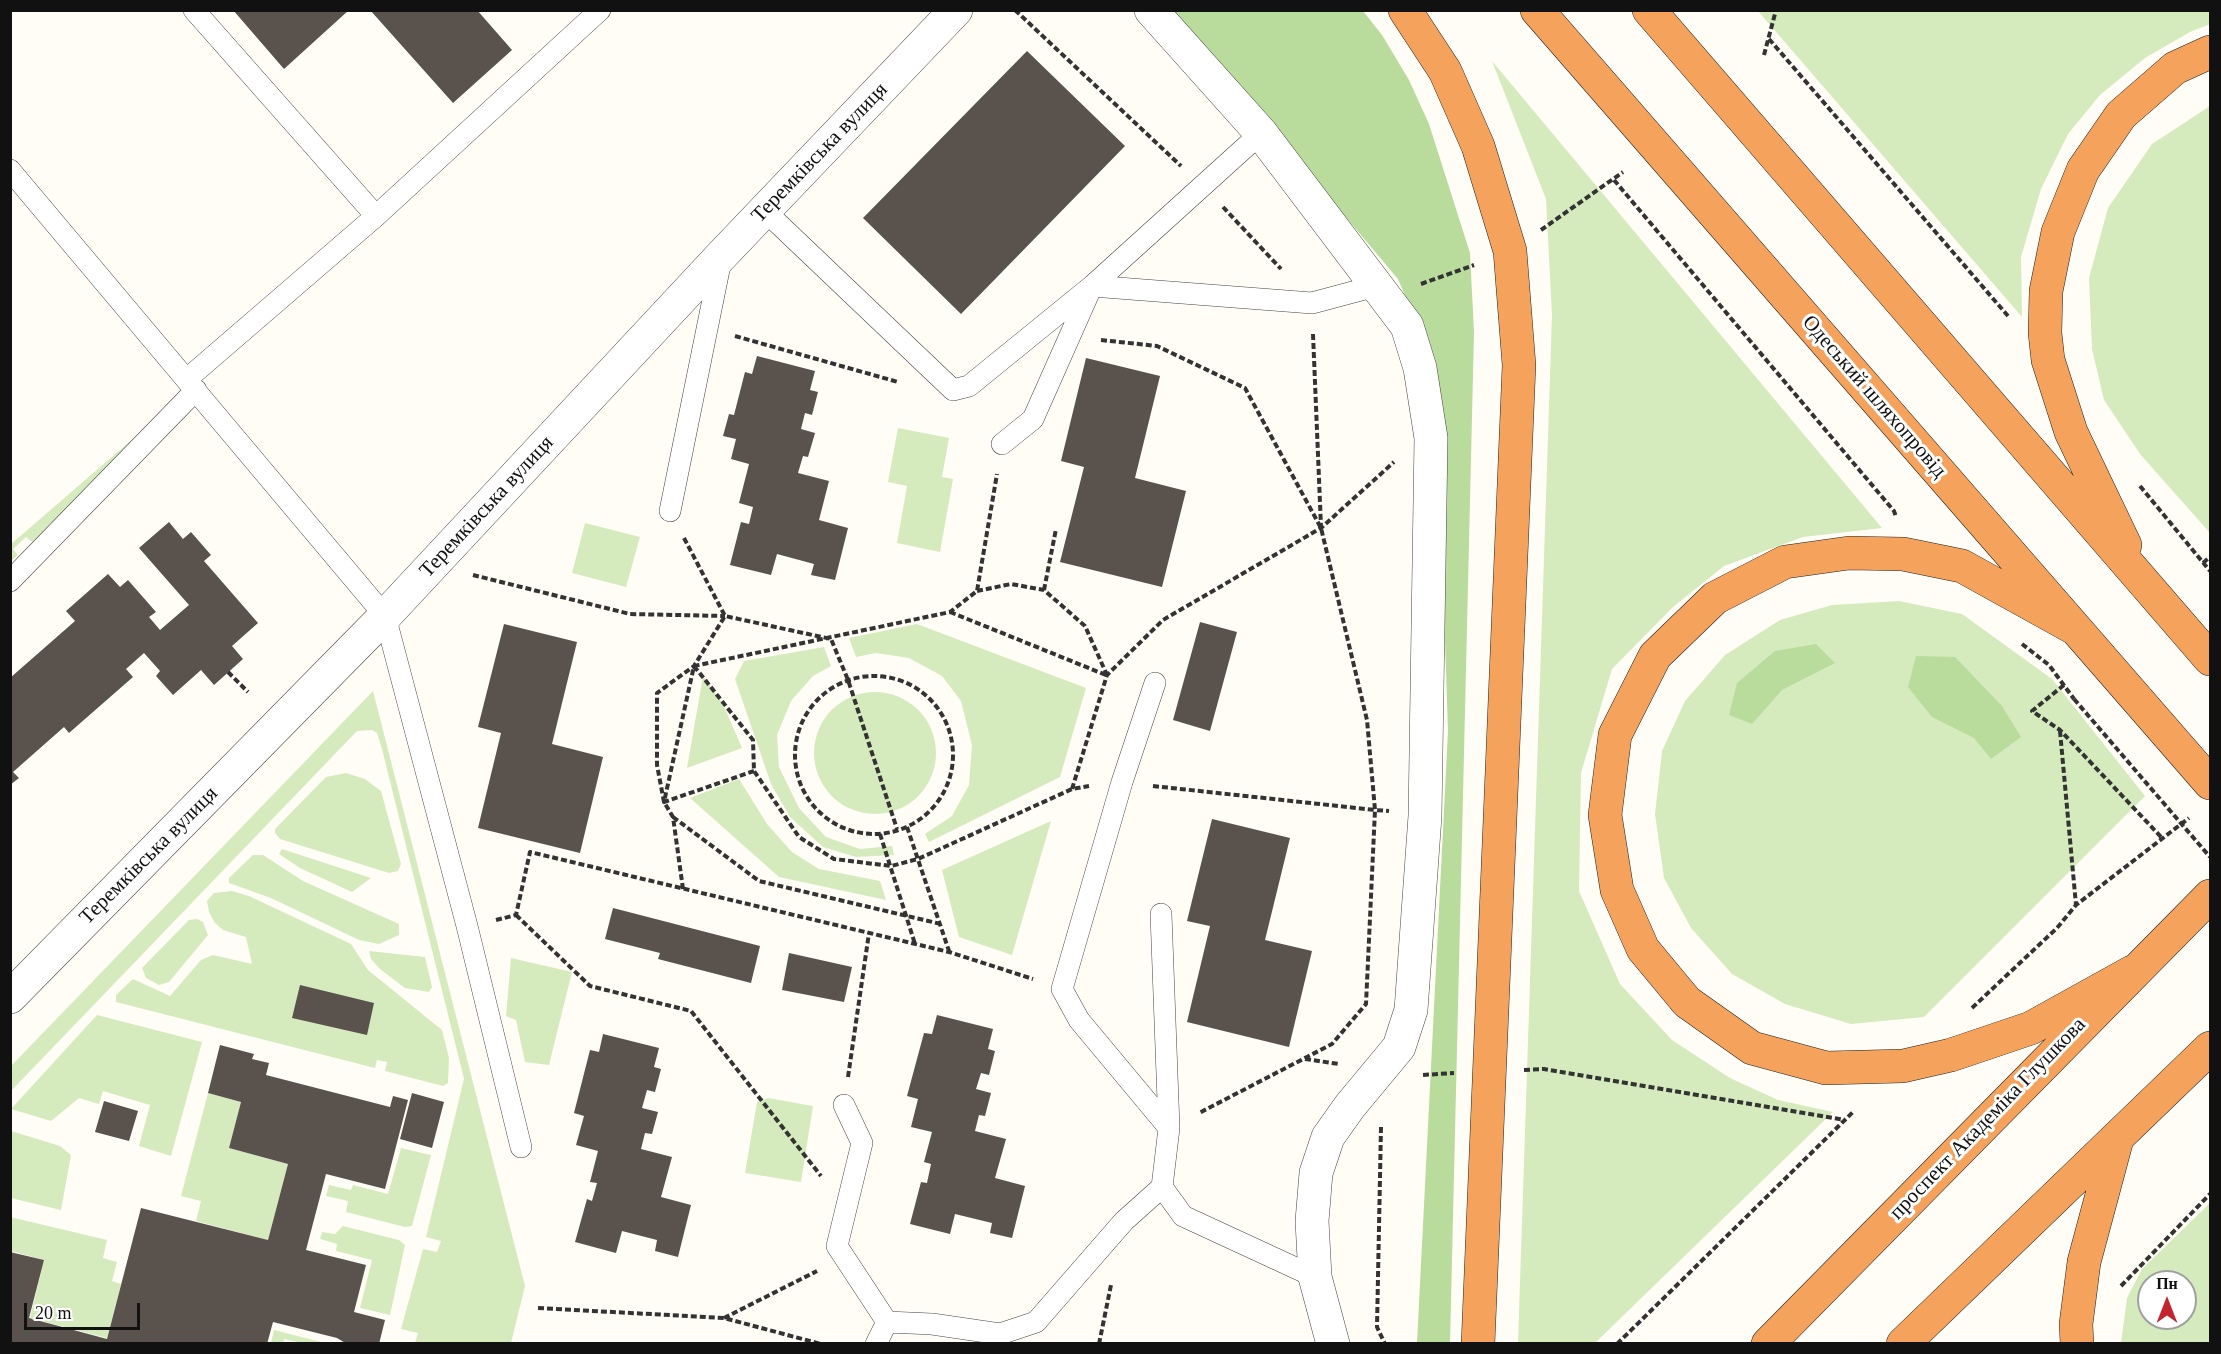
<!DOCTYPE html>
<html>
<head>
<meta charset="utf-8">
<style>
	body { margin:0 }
	#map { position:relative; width:2221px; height:1354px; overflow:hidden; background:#fffdf5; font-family:"Times New Roman",serif }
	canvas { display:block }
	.frame { position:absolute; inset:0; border:12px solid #111; pointer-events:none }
	.north { position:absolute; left:2137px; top:1270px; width:60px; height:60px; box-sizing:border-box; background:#fff; border:2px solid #a0a0a0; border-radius:50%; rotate:0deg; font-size:16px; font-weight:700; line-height:24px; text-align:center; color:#111 }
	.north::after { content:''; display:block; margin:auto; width:21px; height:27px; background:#c4262e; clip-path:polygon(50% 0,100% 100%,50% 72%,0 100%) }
	.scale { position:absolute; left:24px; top:1303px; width:116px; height:27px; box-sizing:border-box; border:3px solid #111; border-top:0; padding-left:8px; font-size:18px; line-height:21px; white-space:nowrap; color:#111; -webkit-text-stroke:4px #fff; paint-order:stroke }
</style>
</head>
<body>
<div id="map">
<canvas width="2221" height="1354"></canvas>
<div class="frame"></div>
<div class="north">Пн</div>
<div class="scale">20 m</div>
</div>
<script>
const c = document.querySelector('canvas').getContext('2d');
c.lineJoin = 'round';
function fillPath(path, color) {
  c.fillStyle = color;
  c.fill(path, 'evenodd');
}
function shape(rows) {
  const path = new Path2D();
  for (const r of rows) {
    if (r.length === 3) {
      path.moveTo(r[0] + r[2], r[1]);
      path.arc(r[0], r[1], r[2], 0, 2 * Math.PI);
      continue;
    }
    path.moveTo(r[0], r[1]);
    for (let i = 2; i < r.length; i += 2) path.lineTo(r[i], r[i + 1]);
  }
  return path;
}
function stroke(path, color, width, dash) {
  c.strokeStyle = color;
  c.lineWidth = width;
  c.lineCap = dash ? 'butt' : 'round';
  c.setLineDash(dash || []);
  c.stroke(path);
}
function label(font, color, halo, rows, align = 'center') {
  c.font = font + ' "Times New Roman",serif';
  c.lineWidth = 6;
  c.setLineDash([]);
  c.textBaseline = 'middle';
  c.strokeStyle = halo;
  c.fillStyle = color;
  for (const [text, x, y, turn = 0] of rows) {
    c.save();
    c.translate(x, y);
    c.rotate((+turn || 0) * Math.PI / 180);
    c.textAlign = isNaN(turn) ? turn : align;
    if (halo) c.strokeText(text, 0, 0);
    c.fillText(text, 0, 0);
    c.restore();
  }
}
const green = shape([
	[2210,10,2210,24,2190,32,2145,58,2100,95,2068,134,2041,189,2021,257,2022,317,1758,11],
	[1492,61,1882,528,1803,537,1724,566,1673,607,1612,669,1581,773,1579,891,1620,984,1672,1040,1730,1078,1778,1100,1833,1112,1595,1343,1518,1343,1552,315,1546,199],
	[2210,106,2210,533,2140,454,2104,400,2092,349,2089,278,2108,208,2152,144],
	[157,418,156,429,32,542,26,537,13,549,18,555,11,561,10,545],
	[898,428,949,438,942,477,953,479,940,552,897,543,907,486,888,482],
	[585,523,640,537,626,587,572,573],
	[1899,601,1962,614,2052,679,2145,796,1924,1017,1851,1024,1785,1004,1732,974,1691,928,1664,878,1655,814,1662,751,1685,701,1725,655,1780,620,1832,605],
	[917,624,1086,688,1060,777,929,842,925,834,952,816,969,785,972,745,961,701,942,676,909,658,876,653,856,657,849,638],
	[824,647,831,666,813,676,791,701,777,735,779,767,799,808,826,837,860,849,892,846,894,855,856,857,823,847,790,817,771,784,735,679,744,661],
	[703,676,723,704,742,748,687,768],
	[373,691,525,1286,511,1343,415,1343,418,1333,401,1329,423,1249,437,1252,441,1241,426,1237,464,1079,382,749,377,733,372,730,357,731,11,1091,11,1066],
	[875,753,61],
	[346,773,365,779,381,791,401,864,398,871,389,873,280,839,275,833,275,829,326,777],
	[739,779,767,824,792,852,819,869,880,881,886,900,779,877,690,798],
	[1051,821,1012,955,959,937,942,870],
	[282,849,371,878,352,892,300,868,279,854],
	[253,855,263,855,303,881,399,924,399,935,379,944,359,940,271,898,229,883,229,878],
	[232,891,249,896,351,944,368,970,442,1030,449,1058,448,1083,443,1086,385,1071,387,1062,377,1060,375,1068,116,1002,116,995,133,979,170,996,201,960,213,955,252,964,246,937,223,930,215,923,209,912,207,901,214,893],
	[197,919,203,922,208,935,169,982,159,985,146,978,142,968,189,920],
	[369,951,425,957,432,987,429,992,405,988,380,969,371,959],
	[511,958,572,972,549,1065,525,1062,516,1020,506,1016],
	[97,1015,202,1042,171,1156,139,1146,150,1105,103,1091,99,1104,79,1098,51,1121,11,1109],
	[208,1093,241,1102,229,1148,288,1164,268,1240,196,1221,201,1201,181,1196],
	[768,1098,813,1106,801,1182,745,1173,757,1102],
	[11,1131,60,1146,71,1155,61,1210,11,1198],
	[401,1148,431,1155,412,1226,405,1227,346,1212,348,1201,326,1196,329,1185,351,1190,353,1185,388,1194],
	[2210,1203,2210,1343,2121,1343,2127,1298,2142,1269],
	[2149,1282,2185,1282,2185,1318,2149,1318],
	[10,1217,107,1240,103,1258,117,1262,112,1281,121,1284,107,1338,30,1318,44,1260,11,1251],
	[343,1226,399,1240,405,1245,390,1315,360,1308,372,1260,336,1251,337,1244,320,1239,322,1232,335,1234],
	[274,1330,321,1342,321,1343,302,1343,284,1339,283,1343,271,1343]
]);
const forest = shape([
	[1172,11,1363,11,1382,35,1409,80,1429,124,1470,253,1474,332,1450,1343,1417,1343,1448,731,1436,368,1398,279],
	[1816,644,1835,663,1782,690,1752,724,1729,715,1737,683,1775,651],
	[1916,656,1955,657,2002,706,2021,737,1991,759,1974,738,1932,717,1908,687]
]);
const building = shape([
	[233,10,349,10,284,69],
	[370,10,477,10,512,50,453,103],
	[1027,51,1125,146,961,314,863,218],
	[757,356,815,371,810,390,818,392,812,415,805,413,801,429,815,433,808,457,803,456,798,473,829,481,819,520,848,528,835,580,811,575,814,564,777,554,771,575,730,565,741,522,749,524,753,507,739,503,749,464,731,459,736,439,723,436,729,414,734,415,745,372,752,374],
	[1086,358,1160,376,1135,478,1186,491,1162,587,1060,562,1084,467,1061,461],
	[169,522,183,539,191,532,211,555,204,561,258,623,232,646,243,659,214,685,201,670,173,695,156,676,160,671,144,653,126,669,133,677,69,733,64,727,13,772,19,778,10,785,10,678,75,621,66,611,108,574,120,587,128,580,156,612,149,617,160,630,189,605,139,548],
	[1200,622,1237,632,1210,731,1173,720],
	[504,624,577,642,552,744,603,757,580,853,478,828,501,733,478,727],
	[1212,819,1290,838,1265,940,1312,951,1289,1047,1187,1022,1210,926,1187,921],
	[613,908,760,946,751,983,658,959,660,953,605,939],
	[789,953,852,967,844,1002,782,990],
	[300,985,374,1003,367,1035,292,1018],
	[937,1015,993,1029,988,1049,995,1051,989,1075,981,1073,976,1089,991,1093,985,1116,979,1115,975,1131,1006,1139,995,1178,1025,1186,1012,1238,990,1233,992,1223,955,1214,950,1234,910,1224,921,1182,927,1183,931,1164,924,1162,932,1132,911,1127,918,1099,907,1096,924,1033,932,1034],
	[603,1034,659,1048,654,1067,661,1069,655,1092,647,1090,642,1108,658,1112,652,1134,645,1133,641,1149,672,1157,661,1197,691,1205,678,1257,655,1251,657,1240,622,1231,616,1253,575,1242,587,1199,592,1201,597,1183,590,1182,598,1151,576,1145,584,1116,574,1113,590,1050,599,1052],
	[220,1045,254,1054,252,1059,269,1063,266,1075,390,1107,393,1096,408,1100,385,1189,326,1174,306,1250,366,1265,354,1312,385,1320,379,1344,347,1344,337,1338,273,1322,267,1344,10,1344,10,1252,44,1260,29,1318,107,1339,141,1208,268,1240,288,1164,229,1148,241,1102,208,1093],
	[412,1093,444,1102,432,1148,400,1139],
	[104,1101,138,1111,129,1141,95,1132]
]);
const path = shape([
	[1015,10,1181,166],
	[1769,39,2008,316],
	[1764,55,1776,10],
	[1614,180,1894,511,1896,517],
	[1223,207,1281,269],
	[1541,230,1623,172],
	[1421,284,1474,265],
	[1313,334,1321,527],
	[735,336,898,382],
	[1101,340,1157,346,1245,388,1321,528,1367,720,1375,810,1389,811],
	[2140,486,2210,571],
	[684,538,725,616,831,639,848,680,897,829],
	[2203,563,2210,557],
	[473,575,630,614,725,616],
	[1044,590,1056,529],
	[977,591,1011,584,1044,590,1085,626,1107,675],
	[950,612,1106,675],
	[2022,644,2049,665,2074,699],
	[694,666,753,740,754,771,799,837,834,859,891,866,918,859,1072,789,1089,786],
	[228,672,248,692],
	[874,755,79],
	[2064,685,2032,711,2060,730,2163,839],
	[2060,731,2076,905],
	[754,771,664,802,694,666,950,612,977,591,997,474],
	[1153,786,1375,810,1366,1004,1332,1044,1199,1113],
	[1072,789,1107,675,1163,620,1321,528,1394,462],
	[673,817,759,881,941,924],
	[907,827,949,951],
	[880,834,915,944],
	[683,889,673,817,664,802,657,765,657,693,694,666,725,616],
	[516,915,590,986,691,1011,821,1176],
	[496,920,516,915,530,852,949,952,1033,979],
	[1972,1008,2057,928,2076,905,2189,818],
	[1305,1059,1339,1064],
	[1524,1070,1544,1069,1845,1120],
	[1423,1075,1454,1073],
	[848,1077,869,933],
	[1381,1127,1377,1327,1385,1344],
	[2121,1286,2210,1194],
	[538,1308,724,1318,821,1344],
	[724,1318,817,1271],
	[1099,1344,1111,1285],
	[1617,1344,1854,1111]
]);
const lane = shape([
	[194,10,376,216,600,10],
	[10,170,385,616,467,926,521,1147],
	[765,211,953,390,969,386,1092,286,1261,133],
	[187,379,376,216],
	[1002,444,1033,419,1092,286,1312,303,1368,288,1377,283],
	[670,511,721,260],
	[10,581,196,390],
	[1155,683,1122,782,1062,989,1079,1020,1169,1128],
	[1161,914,1169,1128,1162,1187,1183,1216,1315,1277],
	[844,1105,862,1143,837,1246,887,1322,876,1344],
	[887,1322,932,1324,1000,1334,1036,1322,1124,1221,1162,1187]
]);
const street = shape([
	[1151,10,1261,133,1407,326,1420,368,1431,438,1425,816,1411,1010,1399,1047,1350,1106,1328,1137,1316,1173,1312,1221,1315,1277,1333,1344],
	[10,997,385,616,721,256,956,10]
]);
const highway = shape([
	[1405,10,1445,71,1478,146,1510,251,1519,365,1478,1344],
	[1537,10,2210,783],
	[1649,10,2210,659],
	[2125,545,2071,432,2048,360,2045,333,2046,291,2058,232,2083,170,2121,115,2175,68,2210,52],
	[2074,628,1962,566,1903,554,1849,553,1785,562,1715,598,1655,656,1615,735,1605,815,1617,890,1643,949,1687,1002,1752,1048,1826,1068,1903,1066,1951,1055,2031,1028,2132,972],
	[1768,1344,2210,896],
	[1903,1344,2210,1048],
	[2077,1344,2076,1324,2084,1262,2117,1139]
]);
const pathBridge = shape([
	[2074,699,2210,857]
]);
const streetNames = [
	["Теремківська вулиця",820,153,-46],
	["Одеський шляхопровід",1874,397,49],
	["Теремківська вулиця",487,507,-47],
	["Теремківська вулиця",149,856,-45],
	["проспект Академіка Глушкова",1988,1119,-46]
];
fillPath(green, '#d5ebbd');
fillPath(forest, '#b9dc9c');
fillPath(building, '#5a524d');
stroke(lane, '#444', 22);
stroke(street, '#444', 34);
stroke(highway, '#222', 34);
stroke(path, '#333', 4, [6, 3]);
stroke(lane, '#fff', 21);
stroke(street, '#fff', 33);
stroke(highway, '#f5a25d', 33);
stroke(pathBridge, '#333', 4, [6, 3]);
label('21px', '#111', '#fff', streetNames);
</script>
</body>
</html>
